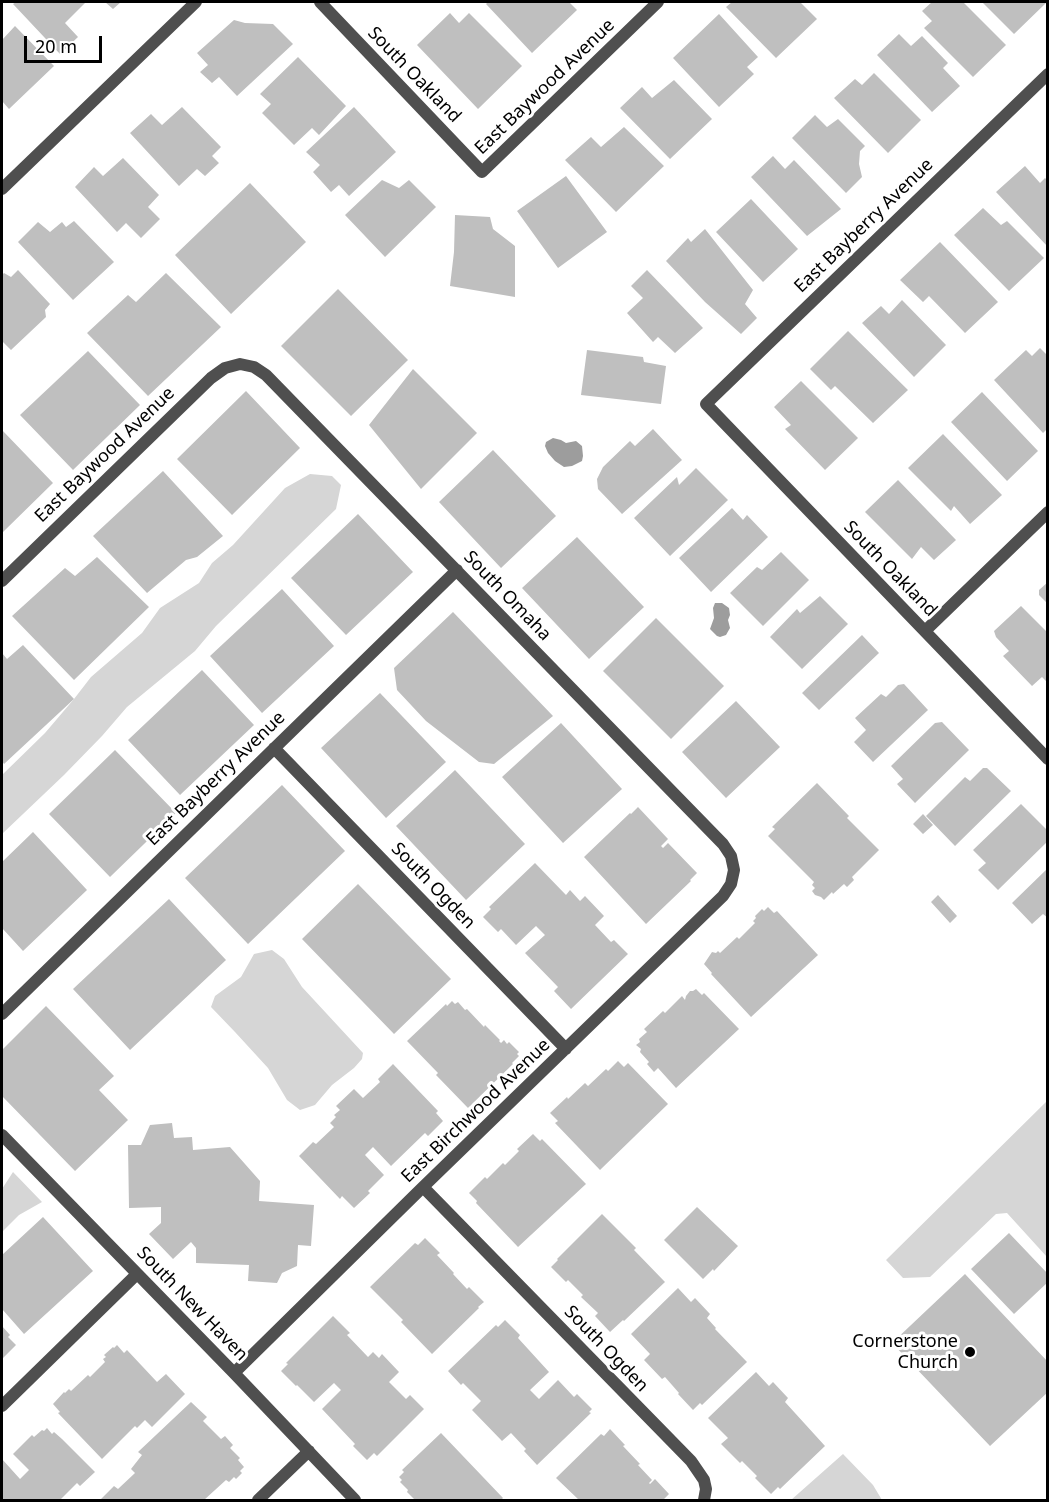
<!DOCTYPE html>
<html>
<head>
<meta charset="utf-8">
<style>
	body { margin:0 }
	#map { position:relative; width:1049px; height:1502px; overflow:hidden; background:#fff; font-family:"Noto Sans",sans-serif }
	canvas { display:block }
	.frame { position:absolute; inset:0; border:3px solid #000; pointer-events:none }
	.scale { position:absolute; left:24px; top:36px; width:78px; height:27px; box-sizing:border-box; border:3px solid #000; border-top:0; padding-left:8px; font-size:18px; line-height:21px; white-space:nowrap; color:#000; -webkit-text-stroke:4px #fff; paint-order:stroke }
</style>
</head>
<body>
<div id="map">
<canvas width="1049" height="1502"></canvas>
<div class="frame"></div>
<div class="scale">20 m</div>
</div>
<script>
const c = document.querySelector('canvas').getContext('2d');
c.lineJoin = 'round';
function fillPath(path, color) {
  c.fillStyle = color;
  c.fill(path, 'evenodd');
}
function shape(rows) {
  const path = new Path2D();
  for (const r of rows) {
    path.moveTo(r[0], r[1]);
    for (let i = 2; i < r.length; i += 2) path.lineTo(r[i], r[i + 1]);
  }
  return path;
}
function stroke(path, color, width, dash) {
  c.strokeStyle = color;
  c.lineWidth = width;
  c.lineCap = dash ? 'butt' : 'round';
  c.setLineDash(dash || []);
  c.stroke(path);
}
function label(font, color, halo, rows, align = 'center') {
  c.font = font + ' "Noto Sans",sans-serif';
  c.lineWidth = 6;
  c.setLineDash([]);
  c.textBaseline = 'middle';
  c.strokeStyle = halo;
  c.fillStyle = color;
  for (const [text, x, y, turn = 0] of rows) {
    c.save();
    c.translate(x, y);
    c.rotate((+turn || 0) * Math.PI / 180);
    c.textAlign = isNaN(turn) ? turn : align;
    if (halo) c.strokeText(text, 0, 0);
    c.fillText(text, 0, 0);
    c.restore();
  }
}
const green = shape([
	[310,474,332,476,341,485,336,509,216,626,195,651,127,707,102,736,64,775,2,834,2,775,45,733,74,699,91,677,142,633,160,608,199,583,212,563,233,545,285,488],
	[272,950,284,959,302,987,363,1053,362,1059,354,1068,332,1085,315,1105,300,1110,287,1100,268,1068,235,1032,211,1007,215,996,241,977,254,954],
	[1047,1101,1047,1257,1007,1213,996,1214,930,1277,903,1278,886,1260],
	[13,1172,42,1202,19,1215,2,1232,2,1189],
	[843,1454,873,1485,882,1500,791,1500]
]);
const water = shape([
	[553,438,561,440,566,443,576,441,582,446,583,456,582,461,572,466,564,467,555,461,548,453,545,446,546,442],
	[715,603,722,603,729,608,730,615,728,620,730,628,726,635,720,637,717,636,710,629,714,618,713,608]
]);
const building = shape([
	[16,2,84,2,85,3,65,23,78,37,60,54,13,4],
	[105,2,121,2,113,9],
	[488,2,569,2,577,10,532,53,486,4],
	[732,2,800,2,817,19,776,58,726,7],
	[932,2,963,2,1006,45,973,77,924,28,932,21,922,11],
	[982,2,1045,2,1046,3,1014,34],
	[450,13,459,23,469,13,522,66,478,109,417,45],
	[719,14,758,57,747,67,754,74,719,107,673,58],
	[234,20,245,23,273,24,293,44,237,96,219,77,212,83,200,72,208,65,197,53],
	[15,26,54,66,9,109,2,101,2,40],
	[899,34,911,46,922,36,948,63,943,68,960,86,932,112,877,55],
	[298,57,346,106,319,135,312,128,294,145,262,113,271,104,260,94],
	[874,73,921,120,888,153,834,98,855,79,862,85],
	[674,80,712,119,670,159,620,108,642,87,652,98],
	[182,107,221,147,212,156,219,163,205,176,197,169,179,186,130,133,151,114,162,125],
	[354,107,396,152,349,196,339,185,331,192,313,172,320,165,306,152],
	[815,115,827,127,838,119,865,146,860,151,859,164,862,177,846,193,792,138],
	[624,127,664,166,616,212,565,160,591,137,601,147],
	[773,156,785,169,794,160,841,209,807,236,751,177],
	[123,158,159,195,148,207,160,219,141,238,126,223,117,232,75,187,94,167,103,176],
	[1025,166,1040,183,1045,178,1048,181,1048,247,996,192],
	[566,176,607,232,558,268,517,211],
	[382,180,399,188,409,180,436,207,385,257,345,215],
	[250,183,306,242,231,314,175,255],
	[751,199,798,249,763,282,716,232],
	[983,208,1001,225,1007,221,1044,258,1009,291,954,235],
	[455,215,490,217,493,229,515,246,515,297,450,286,454,252],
	[74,221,114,262,73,300,18,242,38,222,50,232,62,222,66,227],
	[705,229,753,290,745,304,757,318,741,334,705,302,666,261,688,238,691,242],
	[940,242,998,302,965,333,929,296,923,302,900,280],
	[18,270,50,304,45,310,46,317,11,350,2,341,2,275,4,273,11,277],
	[647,270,703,328,675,353,658,337,653,342,627,313,643,298,631,286],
	[166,273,221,327,148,396,87,333,128,295,136,302],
	[338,289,408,360,351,416,281,346],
	[902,300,946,345,914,377,862,323,881,306,889,314],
	[848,331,908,390,873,423,835,386,831,390,810,369],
	[1040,348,1048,356,1048,428,1043,433,994,380,1026,350,1032,356],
	[587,350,643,357,644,362,666,366,661,404,581,395],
	[88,351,140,405,73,470,20,415],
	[413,369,477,433,421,489,369,425],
	[801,381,858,438,825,470,785,429,791,425,774,407],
	[246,391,300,448,232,515,177,459],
	[982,392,1038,451,1007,481,951,422],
	[653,429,682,460,622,514,598,489,597,479,603,467,630,441,635,446],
	[2,430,53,483,2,533],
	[943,434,1002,495,970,524,954,506,951,511,908,468],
	[493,450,556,516,501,568,439,502],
	[696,468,728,500,670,556,634,518,677,477,679,485],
	[163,471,223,536,197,557,186,560,147,593,93,536],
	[898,480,956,540,934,560,921,547,912,559,865,512],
	[732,508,743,520,747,515,768,537,711,592,679,558],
	[358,514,413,572,346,635,291,578],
	[577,537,644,607,589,659,522,588],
	[781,552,809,580,763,626,730,593,757,567,762,570],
	[97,557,149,607,74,680,12,616,65,568,75,576],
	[1048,582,1048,604,1039,595,1039,590],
	[282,589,334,646,262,713,210,656],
	[820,596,848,624,802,669,770,637,797,609,800,613],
	[1021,606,1048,633,1048,683,1042,677,1032,686,1003,656,1009,651,996,637,994,631],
	[453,612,553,716,494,764,479,762,426,721,397,690,394,668],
	[656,618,724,686,671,739,603,671],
	[862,635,879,653,819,710,802,693],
	[23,645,74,699,4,764,2,761,2,653,7,659],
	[202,670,254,725,180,795,128,740],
	[904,684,928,710,873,762,854,742,866,730,855,718,881,694,886,697,898,685],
	[380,693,446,762,386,818,321,748],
	[736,701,780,747,726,798,682,752],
	[942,722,969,750,915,803,897,784,903,779,891,766,935,723],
	[561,723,622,789,563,843,502,777],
	[115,750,176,813,110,877,49,814],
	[983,768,987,768,1011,791,955,846,926,816,965,777,970,781],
	[455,770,525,844,466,900,396,826],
	[817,783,849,816,847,818,879,850,852,877,854,880,847,887,844,884,833,894,832,892,824,900,821,897,815,895,812,891,815,888,812,885,814,882,768,836,775,829,772,827],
	[282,785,345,851,248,944,185,878],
	[1021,804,1048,831,1048,841,998,890,978,870,986,863,973,850],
	[638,807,668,839,661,846,663,848,668,843,697,873,690,880,691,881,646,924,584,857,630,813,631,814],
	[923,814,933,825,923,834,913,824],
	[33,832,87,890,23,951,2,928,2,862],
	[535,863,566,895,570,890,580,901,585,896,604,916,595,925,611,942,614,940,628,954,571,1009,554,991,558,987,525,953,545,935,536,926,516,945,501,929,498,932,483,917,491,909,489,907],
	[1048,868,1048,918,1043,914,1032,924,1012,903],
	[358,884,451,979,394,1034,302,939],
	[938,895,957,916,950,923,931,902],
	[169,899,226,960,130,1050,73,989],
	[768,907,774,913,777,911,818,955,751,1017,711,974,712,973,704,964,712,952,716,953,718,951,720,953,737,937,739,939,755,923,753,921,756,918,755,916,762,909,764,911],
	[696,989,702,995,704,993,739,1029,676,1088,658,1068,654,1072,647,1064,649,1062,640,1052,641,1049,636,1045,640,1042,639,1039,647,1032,644,1029,663,1011,665,1013,682,996,685,1000,686,996,690,991,693,991],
	[452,1001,455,1004,458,1002,465,1010,467,1009,484,1027,485,1025,500,1040,499,1041,501,1043,504,1040,507,1044,509,1042,519,1052,517,1054,519,1056,512,1063,513,1064,468,1108,436,1075,438,1073,407,1041,446,1004,447,1006],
	[46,1006,114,1076,99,1090,128,1120,75,1171,2,1096,2,1050],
	[618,1061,624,1067,628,1063,668,1104,600,1170,555,1123,558,1121,550,1113,567,1097,568,1099,585,1083,588,1086,606,1069,608,1071],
	[393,1064,438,1111,436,1113,443,1121,428,1136,425,1133,391,1166,373,1147,365,1155,384,1175,368,1191,370,1193,354,1208,342,1196,340,1199,299,1156,313,1142,316,1144,334,1127,330,1123,336,1117,334,1115,340,1110,336,1106,354,1089,363,1098,380,1082,378,1079],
	[172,1123,174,1138,192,1137,193,1150,230,1147,260,1181,259,1201,314,1205,311,1246,298,1245,297,1266,282,1273,277,1283,248,1281,249,1265,196,1263,196,1248,191,1242,173,1259,149,1234,161,1223,161,1207,129,1208,128,1145,141,1145,150,1125],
	[533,1134,540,1141,542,1139,586,1184,518,1247,476,1203,477,1201,469,1193,485,1177,487,1179,503,1163,505,1165,519,1151,517,1149],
	[697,1207,738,1246,714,1271,713,1269,703,1279,664,1240],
	[602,1214,636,1248,634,1250,665,1282,624,1321,623,1320,610,1332,595,1316,598,1313,581,1297,583,1295,568,1280,566,1282,551,1267,558,1260,557,1259],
	[43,1217,93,1271,24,1334,2,1309,2,1255],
	[1009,1233,1048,1274,1048,1282,1014,1314,971,1269],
	[425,1238,440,1253,437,1255,454,1273,453,1274,467,1289,469,1287,484,1302,478,1307,479,1308,432,1354,401,1322,403,1320,370,1287,415,1243,418,1245],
	[965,1274,1048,1362,1048,1392,990,1446,892,1343],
	[678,1288,691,1302,695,1298,710,1314,707,1318,716,1328,715,1329,747,1362,702,1405,700,1403,693,1410,678,1394,679,1393,665,1377,662,1379,644,1360,650,1354,631,1334],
	[333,1316,350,1333,347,1335,368,1357,373,1352,379,1358,382,1354,399,1372,389,1382,406,1399,410,1395,424,1409,377,1456,374,1453,367,1460,353,1446,355,1444,322,1409,341,1390,334,1383,314,1402,297,1385,296,1386,281,1371,288,1364,286,1363],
	[505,1320,520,1335,518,1338,549,1372,530,1390,539,1399,558,1380,574,1397,577,1394,592,1409,589,1412,591,1413,537,1465,524,1451,526,1449,511,1433,502,1441,472,1410,481,1401,463,1383,461,1385,448,1371,496,1325,498,1327],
	[2,1326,10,1335,8,1337,16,1345,2,1359],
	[117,1345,124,1353,127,1350,157,1382,166,1374,185,1394,152,1427,145,1420,137,1428,135,1426,102,1459,58,1413,60,1412,53,1404,64,1392,65,1393,69,1389,71,1391,88,1375,90,1377,105,1362,103,1359,106,1357,104,1355,113,1347,114,1348],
	[756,1372,769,1386,773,1382,788,1398,785,1402,825,1446,780,1489,778,1487,771,1494,755,1478,757,1476,742,1461,740,1463,721,1444,728,1438,708,1418],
	[191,1402,207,1417,203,1421,221,1439,225,1436,233,1445,230,1448,240,1458,238,1460,244,1467,240,1471,242,1473,236,1479,234,1477,229,1482,226,1480,204,1500,100,1500,114,1486,118,1489,135,1473,131,1469,142,1455,138,1452],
	[47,1428,52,1434,54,1432,62,1439,95,1472,80,1486,77,1483,61,1499,62,1500,2,1500,2,1459,20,1479,29,1470,13,1454,32,1435,34,1437,42,1430,44,1431],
	[610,1429,625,1445,623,1446,640,1464,638,1465,652,1480,649,1483,650,1484,655,1479,669,1494,663,1500,579,1500,556,1478,601,1434,604,1436],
	[441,1433,503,1498,501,1500,415,1500,407,1492,408,1490,400,1482,402,1480,399,1477,404,1472,402,1470]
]);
const lane = shape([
	[2,581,211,378,225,368,240,364,254,367,266,375,723,844,731,856,734,870,731,884,723,896,423,1187,234,1373],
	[274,748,566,1049],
	[2,1014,457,570],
	[2,1135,234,1373,355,1500],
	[423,1187,691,1461,704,1480,706,1489,704,1500],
	[2,1406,137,1274],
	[258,1500,309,1451]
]);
const street = shape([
	[320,2,482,172,658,2],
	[1048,74,706,404,1048,759],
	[2,189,196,2],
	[925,631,1048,512]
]);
const markers = [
	[970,1352,6,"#000"]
];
const streetNames = [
	["South Oakland",414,75,46],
	["East Baywood Avenue",545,87,-44],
	["East Bayberry Avenue",864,226,-44],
	["East Baywood Avenue",105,455,-44],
	["South Oakland",890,569,46],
	["South Omaha",507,596,46],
	["East Bayberry Avenue",216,779,-44],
	["South Ogden",433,886,46],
	["East Birchwood Avenue",476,1111,-44],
	["South New Haven",192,1304,46],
	["South Ogden",606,1349,46]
];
const poiNames = [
	["Cornerstone",958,1342],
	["Church",958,1363]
];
fillPath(green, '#d6d6d6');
fillPath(water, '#9d9d9d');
fillPath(building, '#bfbfbf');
stroke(lane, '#4f4f4f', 12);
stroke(street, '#4f4f4f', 12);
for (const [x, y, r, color] of markers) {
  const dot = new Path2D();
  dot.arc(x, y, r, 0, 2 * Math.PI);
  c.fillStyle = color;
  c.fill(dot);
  stroke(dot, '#fff', 2);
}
label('18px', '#000', '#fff', streetNames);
label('18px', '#000', '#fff', poiNames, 'right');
</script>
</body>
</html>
